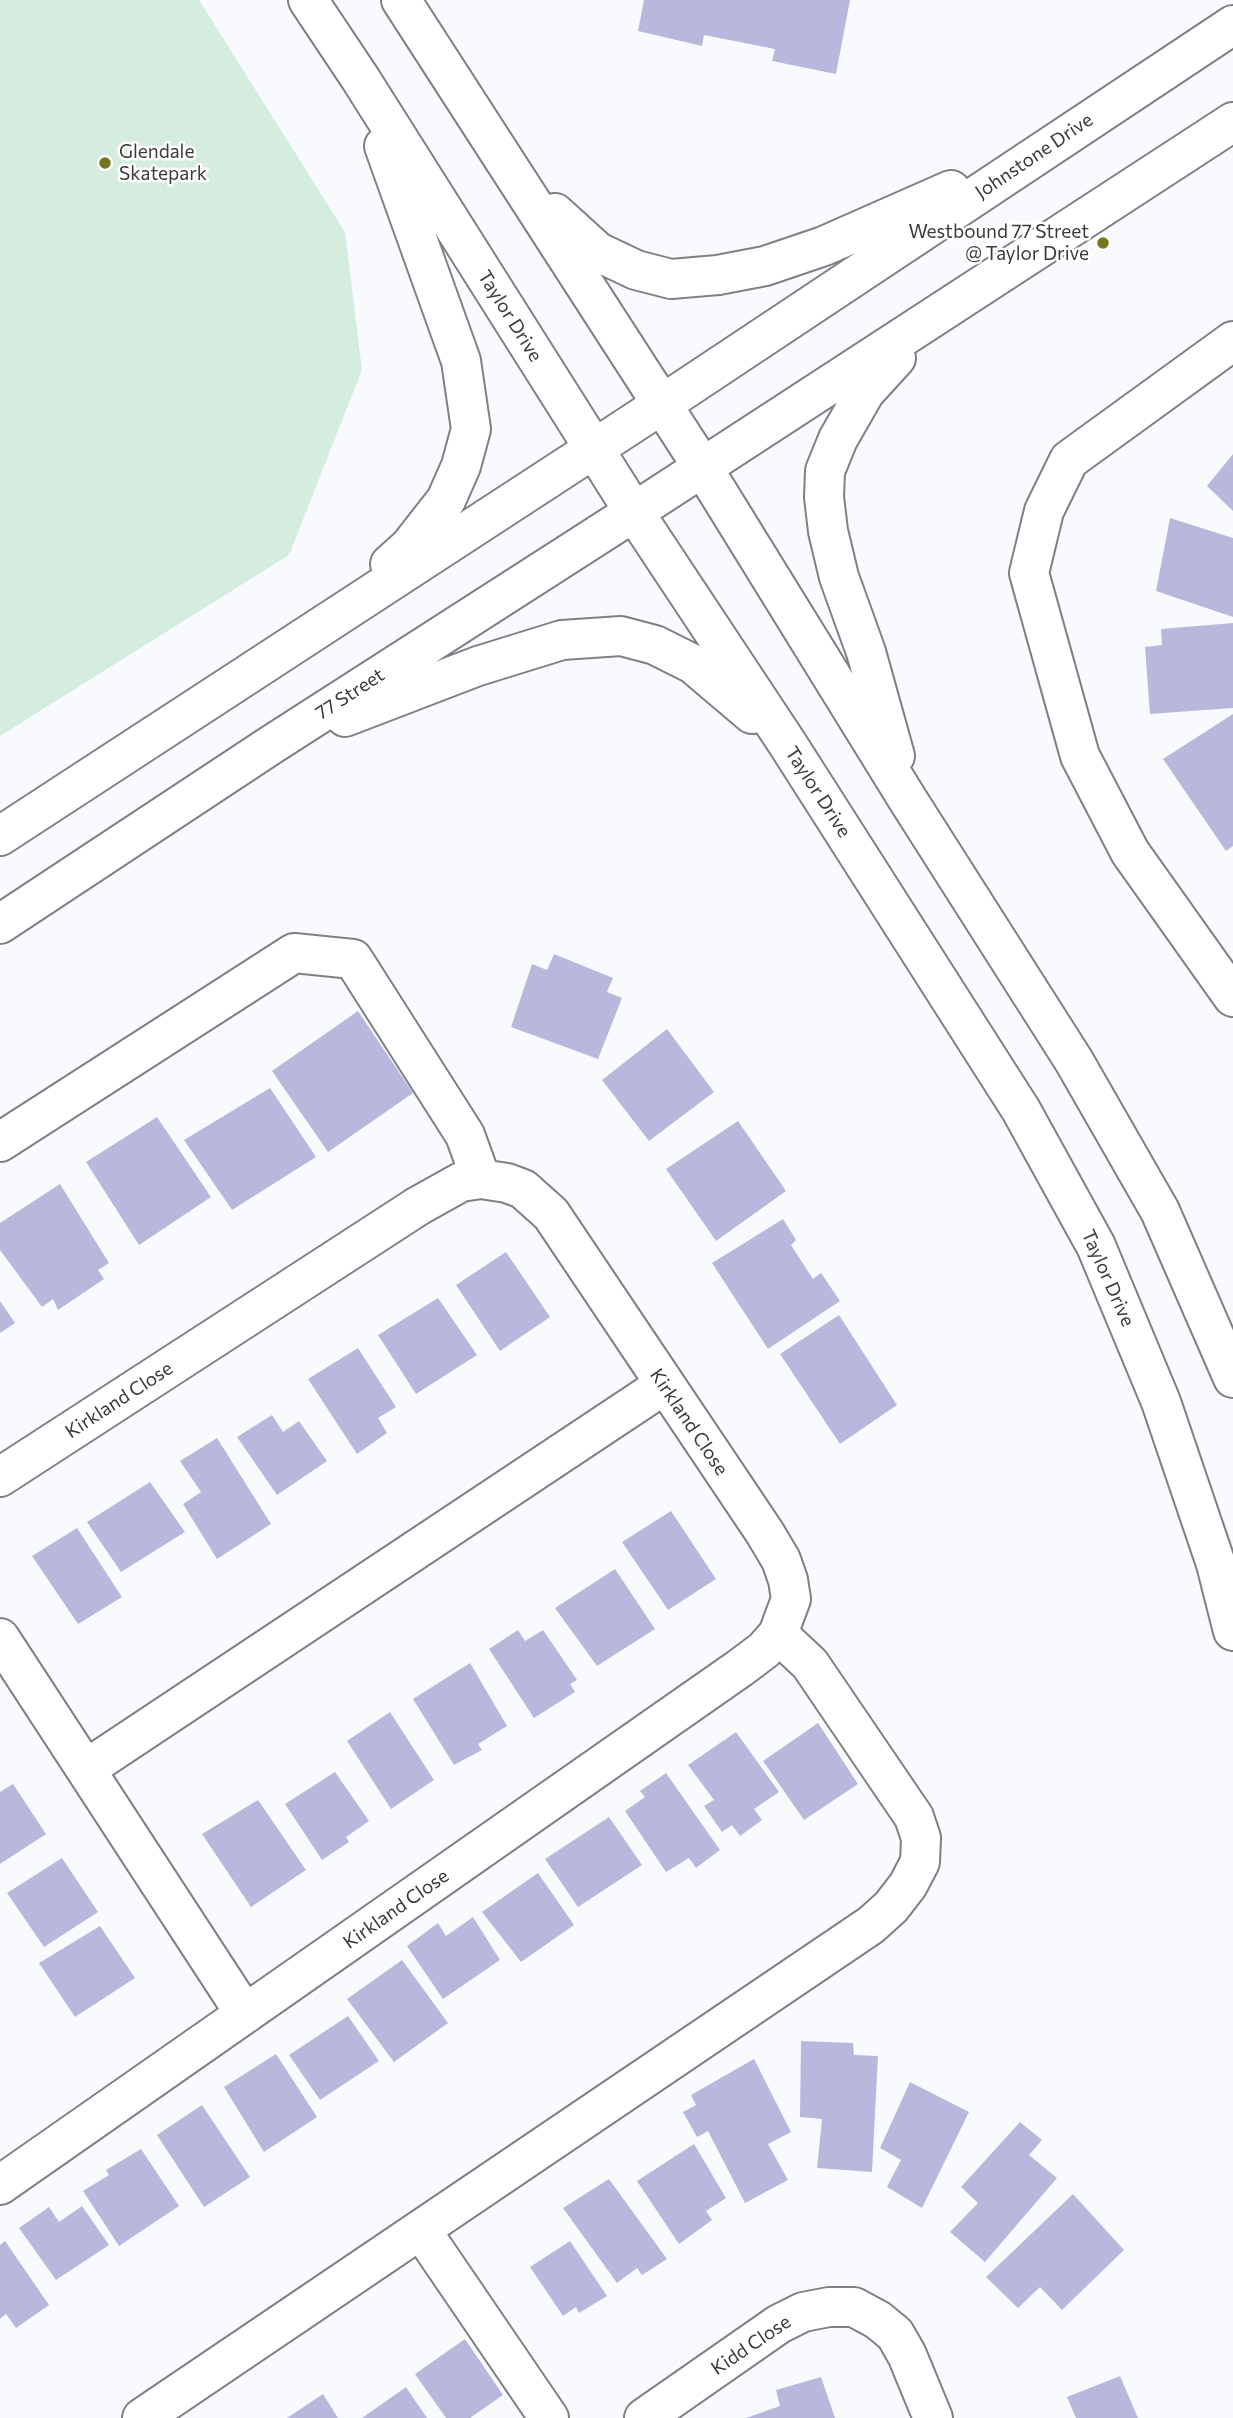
<!DOCTYPE html>
<html>
<head>
<meta charset="utf-8">
<style>
	body { margin:0 }
	canvas { display:block; background:#f9fafe }
</style>
</head>
<body>
<canvas width="1233" height="2418"></canvas>
<script>
const c = document.querySelector('canvas').getContext('2d');
c.lineJoin = 'round';
function fillPath(path, color) {
  c.fillStyle = color;
  c.fill(path, 'evenodd');
}
function shape(rows) {
  const path = new Path2D();
  for (const r of rows) {
    path.moveTo(r[0], r[1]);
    for (let i = 2; i < r.length; i += 2) path.lineTo(r[i], r[i + 1]);
  }
  return path;
}
function stroke(path, color, width, dash) {
  c.strokeStyle = color;
  c.lineWidth = width;
  c.lineCap = dash ? 'butt' : 'round';
  c.setLineDash(dash || []);
  c.stroke(path);
}
function label(font, color, halo, rows, align = 'center') {
  c.font = font + ' Commissioner,sans-serif';
  c.lineWidth = 5;
  c.setLineDash([]);
  c.textBaseline = 'middle';
  c.strokeStyle = halo;
  c.fillStyle = color;
  for (const [text, x, y, turn = 0] of rows) {
    c.save();
    c.translate(x, y);
    c.rotate((+turn || 0) * Math.PI / 180);
    c.textAlign = isNaN(turn) ? turn : align;
    if (halo) c.strokeText(text, 0, 0);
    c.fillText(text, 0, 0);
    c.restore();
  }
}
const green = shape([
	[0,0,199,0,345,232,362,370,289,555,0,736]
]);
const building = shape([
	[644,0,850,0,836,74,772,61,775,49,704,35,702,46,638,31],
	[1233,454,1233,511,1207,486],
	[1170,518,1233,538,1233,617,1156,591],
	[1233,623,1233,708,1150,714,1145,647,1162,645,1161,629],
	[1233,714,1233,846,1226,851,1163,759],
	[554,954,613,978,607,992,622,998,598,1059,511,1027,532,964,547,970],
	[358,1011,413,1093,328,1152,272,1071],
	[667,1029,714,1092,649,1141,602,1080],
	[270,1088,316,1157,232,1210,184,1140],
	[157,1117,211,1197,139,1245,86,1162],
	[738,1121,786,1191,716,1241,666,1169],
	[60,1184,109,1263,98,1270,104,1279,58,1310,53,1299,42,1307,0,1250,0,1223],
	[783,1219,796,1240,791,1245,813,1279,821,1273,840,1301,768,1349,712,1263],
	[506,1252,550,1317,500,1351,456,1285],
	[438,1298,477,1355,416,1394,378,1335],
	[0,1301,15,1323,0,1333],
	[839,1315,897,1405,840,1444,780,1354],
	[358,1348,396,1407,378,1418,387,1433,357,1454,308,1379],
	[272,1415,283,1432,299,1421,327,1461,277,1495,237,1437],
	[217,1438,271,1524,217,1559,183,1504,201,1492,180,1461],
	[150,1482,185,1532,121,1572,87,1522],
	[671,1511,716,1579,668,1610,622,1542],
	[77,1528,122,1597,78,1624,32,1556],
	[615,1569,655,1629,597,1666,555,1608],
	[518,1630,525,1641,543,1630,577,1680,570,1684,575,1692,534,1718,489,1649],
	[470,1663,507,1726,478,1744,482,1750,454,1765,413,1699],
	[390,1712,434,1780,391,1809,347,1741],
	[818,1723,858,1784,804,1820,763,1761],
	[736,1732,779,1792,754,1809,762,1820,740,1836,732,1825,722,1832,704,1806,714,1800,688,1765],
	[335,1772,369,1821,346,1837,349,1842,322,1860,285,1804],
	[666,1773,720,1850,696,1868,689,1858,666,1872,625,1811,645,1797,640,1791],
	[13,1784,46,1834,0,1864,0,1792],
	[258,1800,306,1870,251,1907,202,1834],
	[609,1817,642,1865,578,1907,545,1859],
	[62,1858,98,1912,44,1947,7,1893],
	[538,1873,574,1925,521,1962,482,1912],
	[473,1917,500,1960,443,1999,407,1946,438,1923,446,1936],
	[100,1926,135,1978,75,2017,39,1963],
	[402,1960,448,2023,394,2062,347,1999],
	[348,2016,379,2061,320,2100,289,2055],
	[801,2041,853,2043,854,2055,878,2056,872,2172,817,2168,822,2119,800,2117],
	[276,2054,317,2117,264,2152,224,2087],
	[754,2059,791,2132,768,2144,788,2180,745,2203,708,2131,697,2137,683,2112,696,2105,691,2095],
	[910,2082,969,2112,922,2208,887,2187,901,2160,880,2148],
	[202,2105,250,2177,204,2207,157,2135],
	[1020,2122,1042,2140,1029,2155,1057,2178,985,2262,950,2232,978,2203,961,2187],
	[694,2144,726,2198,706,2211,712,2220,679,2244,637,2181],
	[141,2149,179,2206,119,2246,83,2191,109,2175,106,2170],
	[609,2179,667,2259,642,2275,637,2268,617,2283,563,2208],
	[1073,2194,1124,2250,1062,2310,1040,2287,1018,2308,986,2277],
	[82,2206,109,2245,56,2280,19,2228,49,2207,59,2222],
	[5,2241,49,2305,16,2328,6,2314,0,2319,0,2245],
	[570,2241,607,2296,579,2313,576,2307,563,2316,530,2267],
	[465,2339,503,2395,470,2418,446,2418,415,2374],
	[1120,2376,1138,2418,1076,2418,1067,2397],
	[821,2377,835,2418,746,2418,780,2406,776,2390],
	[406,2387,427,2418,362,2418],
	[323,2394,338,2418,287,2418]
]);
const minor = shape([
	[1233,341,1069,460,1044,511,1029,573,1080,756,1130,852,1233,997],
	[0,1142,294,953,353,959,465,1135,481,1179],
	[0,1477,418,1206,461,1182,481,1179,507,1183,523,1189,551,1214,765,1533,781,1560,788,1580,791,1599,778,1634,764,1650,740,1668,0,2185],
	[0,1638,245,2014],
	[86,1769,664,1385],
	[421,2230,549,2418],
	[142,2418,871,1925,891,1907,908,1885,920,1862,921,1838,914,1817,810,1664,778,1634],
	[644,2418,779,2324,803,2312,829,2307,854,2307,878,2320,895,2334,907,2355,933,2418]
]);
const major = shape([
	[308,0,360,78,634,512,787,743,1021,1110,1096,1246,1161,1402,1216,1564,1233,1631],
	[401,0,703,468,908,800,1074,1061,1160,1211,1233,1378],
	[384,146,461,361,471,429,461,466,446,500,410,546,390,564],
	[555,213,598,252,636,270,671,279,718,275,765,266,824,246,951,190],
	[345,717,478,666,562,640,621,636,655,645,693,664,752,714],
	[895,756,866,652,839,577,828,531,824,497,825,471,838,439,865,392,896,358],
	[0,836,661,405,1233,25],
	[0,924,271,745,634,512,1233,122]
]);
const markers = [
	[105,163,7,"#77751b"],
	[1103,243,7,"#77751b"]
];
const poiNames = [
	["Glendale",119,152],
	["Skatepark",119,174],
	["Westbound 77 Street",1089,232,"right"],
	["@ Taylor Drive",1089,254,"right"]
];
const streetNames = [
	["Johnstone Drive",1034,156,-34],
	["Taylor Drive",510,316,58],
	["77 Street",350,694,-33],
	["Taylor Drive",818,792,57],
	["Taylor Drive",1108,1278,66],
	["Kirkland Close",119,1400,-33],
	["Kirkland Close",689,1422,56],
	["Kirkland Close",396,1909,-35],
	["Kidd Close",751,2345,-34]
];
fillPath(green, '#d5edde');
fillPath(building, '#b8b8dd');
stroke(minor, '#7e8086', 42);
stroke(major, '#7e8086', 42);
stroke(minor, '#fff', 38);
stroke(major, '#fff', 38);
for (const [x, y, r, color] of markers) {
  const dot = new Path2D();
  dot.arc(x, y, r, 0, 2 * Math.PI);
  c.fillStyle = color;
  c.fill(dot);
  stroke(dot, '#fff', 2.5);
}
label('19px', '#393a3c', '#fff', poiNames, 'left');
label('19px', '#393a3c', '#fff', streetNames);
</script>
</body>
</html>
